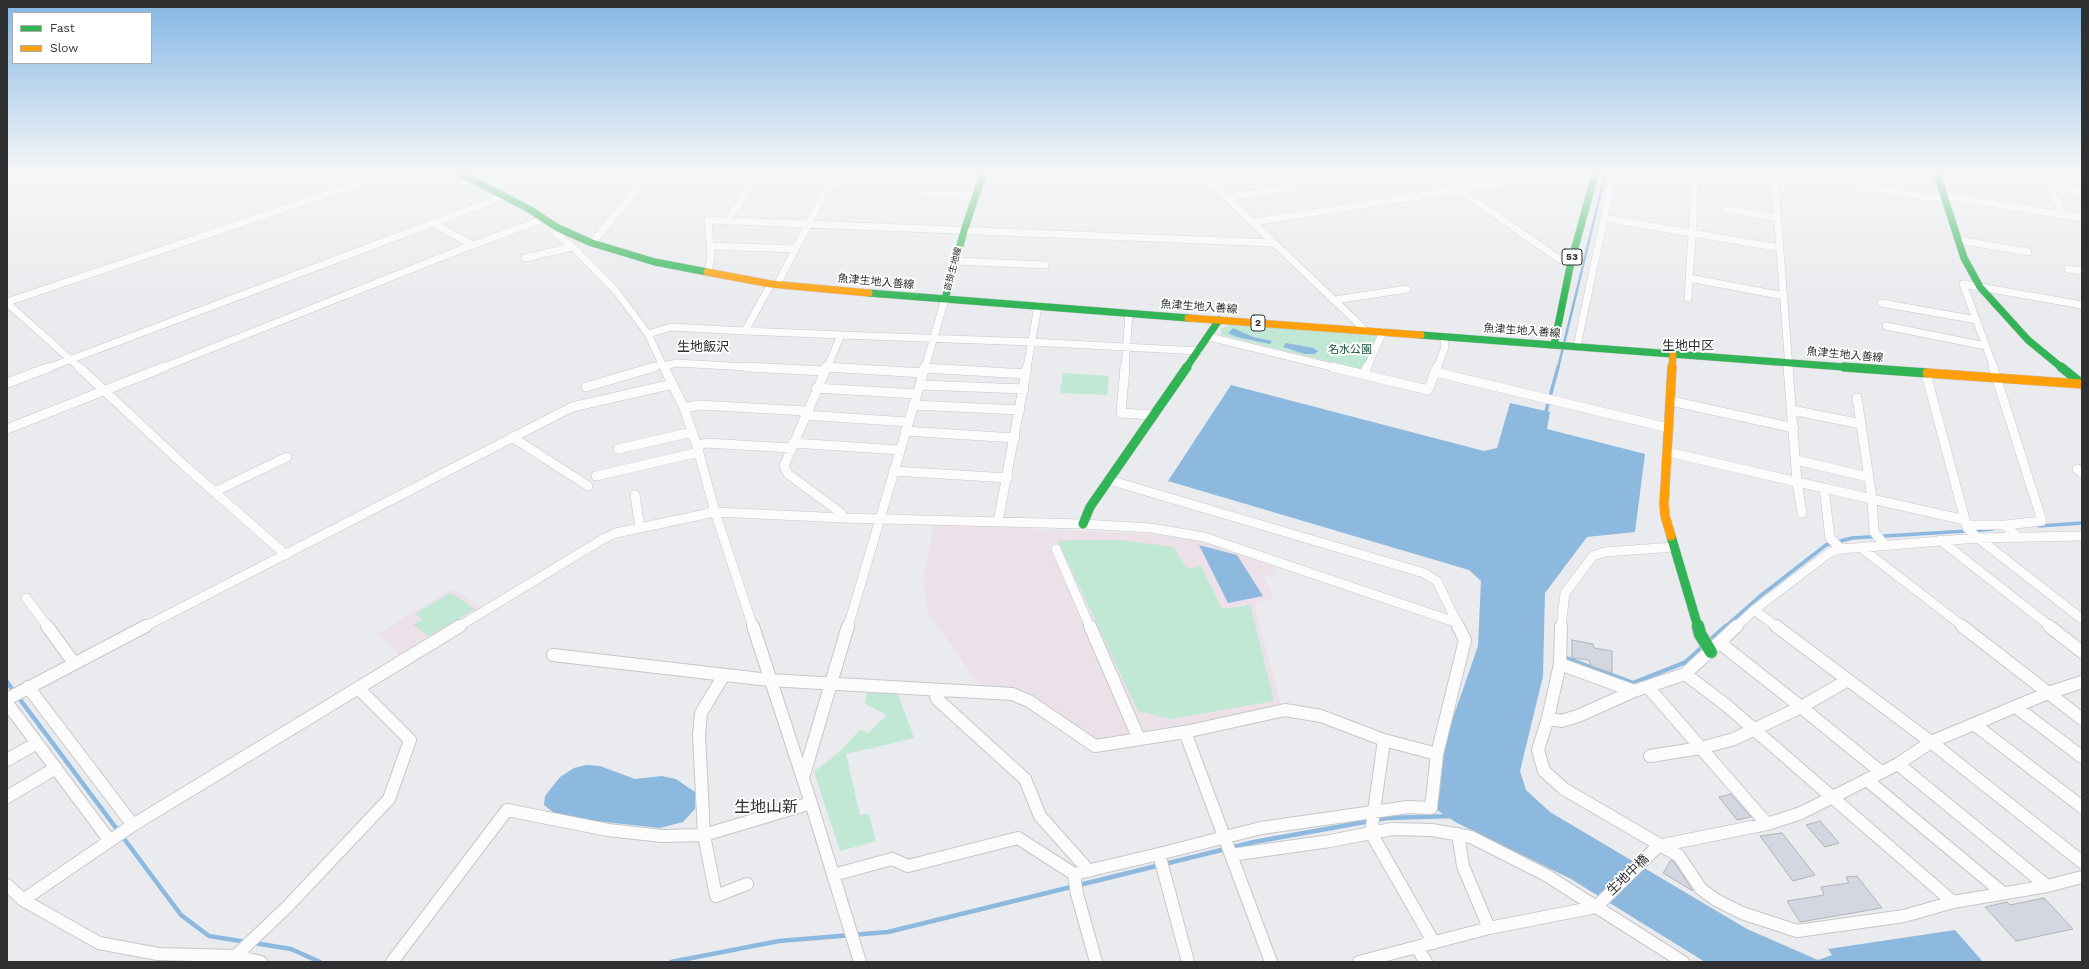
<!DOCTYPE html>
<html>
<head>
<meta charset="utf-8">
<style>
	body { margin:0 }
	#map { position:relative; width:2089px; height:969px; overflow:hidden; background:#e9ebee; font-family:"Work Sans",sans-serif }
	canvas { display:block }
	.frame { position:absolute; inset:0; border:8px solid #2f3032; pointer-events:none }
	.legend { position:absolute; left:12px; top:12px; width:140px; height:52px; box-sizing:border-box; background:#fff; border:1px solid #acacad; margin:0; padding:5px 7px; list-style:none; font-size:12px; color:#2f3032 }
	.legend li { display:flex; align-items:center; gap:8px; height:20px }
	.legend b { width:20px; border:1px solid #acacad }
</style>
</head>
<body>
<div id="map">
<canvas width="2089" height="969"></canvas>
<div class="frame"></div>
<ul class="legend">
<li><b style="height:5px;background:#30b455"></b>Fast</li>
<li><b style="height:5px;background:#ff9f0a"></b>Slow</li>
</ul>
</div>
<script>
const c = document.querySelector('canvas').getContext('2d');
c.lineJoin = 'round';
function fillPath(path, color) {
  c.fillStyle = color;
  c.fill(path, 'evenodd');
}
function shape(rows) {
  const path = new Path2D();
  for (const r of rows) {
    path.moveTo(r[0], r[1]);
    for (let i = 2; i < r.length; i += 2) path.lineTo(r[i], r[i + 1]);
  }
  return path;
}
function stroke(path, color, width, dash) {
  c.strokeStyle = color;
  c.lineWidth = width;
  c.lineCap = dash ? 'butt' : 'round';
  c.setLineDash(dash || []);
  c.stroke(path);
}
function label(font, color, halo, rows, align = 'center') {
  c.font = font + ' "Work Sans","Noto Sans JP",sans-serif';
  c.lineWidth = 3.5;
  c.setLineDash([]);
  c.textBaseline = 'middle';
  c.strokeStyle = halo;
  c.fillStyle = color;
  for (const [text, x, y, turn = 0] of rows) {
    c.save();
    c.translate(x, y);
    c.rotate((+turn || 0) * Math.PI / 180);
    c.textAlign = isNaN(turn) ? turn : align;
    if (halo) c.strokeText(text, 0, 0);
    c.fillText(text, 0, 0);
    c.restore();
  }
}
const education = shape([
	[934,524,1146,534,1197,540,1273,565,1279,575,1263,576,1274,598,1254,604,1281,704,1202,723,1096,741,1033,704,980,686,928,613,923,578],
	[452,589,481,607,399,655,377,634]
]);
const green = shape([
	[1231,324,1377,335,1362,370,1221,335,1221,329],
	[1063,373,1109,376,1107,395,1060,393],
	[1077,540,1121,540,1174,547,1187,569,1201,566,1222,609,1250,605,1274,701,1171,719,1138,711,1058,541],
	[451,593,475,609,429,636,413,625,422,620,416,613],
	[867,690,898,694,914,738,846,754,860,815,869,814,876,841,840,851,814,772,838,753,860,730,868,733,887,715,865,704]
]);
const water = shape([
	[1233,328,1253,337,1272,341,1270,344,1237,337,1228,333],
	[1286,343,1313,348,1318,351,1315,354,1305,354,1283,347],
	[1231,385,1484,451,1497,448,1510,403,1550,412,1547,429,1645,454,1635,532,1587,537,1545,593,1543,676,1520,771,1526,790,1550,812,1747,929,1818,960,1832,955,1828,949,1955,930,1983,962,1705,962,1571,879,1457,823,1437,810,1446,738,1478,646,1481,581,1469,570,1168,481],
	[1199,545,1237,555,1263,596,1228,603],
	[586,765,600,766,635,779,662,776,676,779,695,792,695,809,683,822,660,828,576,819,554,813,544,805,545,796,560,777,574,768]
]);
const streamFar2 = shape([
	[1558,368,1606,171]
]);
const streamFar1 = shape([
	[1545,415,1558,367],
	[2039,526,2082,523],
	[1973,531,1993,529],
	[1725,627,1759,597,1826,545,1852,538,1967,531]
]);
const stream = shape([
	[1566,658,1633,683,1686,662,1726,626],
	[7,682,181,915,209,936,246,942],
	[254,943,291,949,320,962],
	[671,962,779,941,888,932,1254,842,1387,818,1452,816]
]);
const building = shape([
	[1572,640,1593,644,1594,648,1612,651,1612,673,1591,666,1589,660,1572,658,1572,640],
	[1731,794,1751,817,1737,820,1719,797,1731,794],
	[1820,821,1839,843,1825,847,1806,825,1820,821],
	[1782,833,1815,875,1793,881,1760,836,1782,833],
	[1671,860,1674,862,1693,891,1663,873,1671,860],
	[1857,876,1882,908,1800,922,1787,901,1824,895,1821,887,1849,883,1846,877,1857,876],
	[2044,898,2073,929,2016,941,1985,907,2007,902,2010,905,2044,898]
]);
const streetFar2 = shape([
	[1199,171,1361,326,1364,331],
	[1433,171,1559,259,1571,262],
	[1774,171,1789,368],
	[2041,171,2064,215],
	[461,173,509,175],
	[7,179,38,171],
	[1857,186,1946,200],
	[491,187,498,185,510,173],
	[2049,187,2082,192],
	[927,194,976,196],
	[1945,196,2082,218],
	[1227,197,1293,188],
	[1727,209,1778,218],
	[1604,218,1780,248],
	[727,221,761,171],
	[1254,222,1580,171],
	[432,223,473,245],
	[558,228,556,233,578,252,616,291,648,334,664,368],
	[1958,240,2028,252],
	[592,243,652,171],
	[711,246,796,249],
	[525,258,572,247],
	[955,261,1045,265],
	[2068,269,2082,271],
	[707,273,711,257,708,220,1274,243],
	[1689,278,1784,296],
	[771,284,745,331,841,335,827,368],
	[777,285,828,186,861,175],
	[1688,298,1696,171],
	[1335,300,1407,289],
	[7,302,396,171],
	[7,303,80,368],
	[1881,303,1977,320],
	[1886,326,1986,346],
	[648,334,671,327,745,331],
	[841,335,1032,342,1199,351],
	[1209,337,1336,368],
	[1577,346,1614,171],
	[664,366,677,363,764,368],
	[826,367,838,368],
	[48,368,505,196],
	[162,368,467,247,544,219],
	[650,368,663,364],
	[925,368,945,299],
	[1027,368,1038,306],
	[1125,368,1129,313],
	[1367,368,1383,332],
	[1437,368,1445,347,1444,337],
	[1994,368,1963,284,2082,305]
]);
const streetFar1 = shape([
	[79,367,185,466,286,555],
	[664,367,684,408,697,446,715,512,753,627],
	[746,367,824,371],
	[826,367,923,373],
	[827,367,784,466,788,474,841,513,843,518],
	[1125,367,1121,413,1153,415],
	[1332,367,1428,390,1437,367],
	[1788,367,1797,482,1824,488,1830,538,1841,549],
	[1993,367,2042,521,2005,525,2017,537],
	[924,368,1026,374],
	[1435,372,1669,428],
	[1364,374,1367,367],
	[1926,374,1965,520],
	[7,383,50,367],
	[920,385,1024,389],
	[586,387,654,367],
	[816,388,917,394],
	[1857,398,1861,424],
	[1671,401,1794,428],
	[913,405,1020,410],
	[684,408,699,405,806,411],
	[1792,410,1861,424,1872,499,1965,520,1967,528,1978,538,2082,619],
	[805,415,908,422],
	[7,429,164,367],
	[905,431,1015,438],
	[512,437,588,486],
	[793,443,900,450],
	[697,446,706,443,791,448],
	[618,449,692,432],
	[1668,452,1797,482,1802,513],
	[1796,460,1868,477],
	[2077,469,2082,473],
	[893,471,1008,478],
	[596,476,699,452],
	[1109,480,1424,573,1437,581,1459,627],
	[1824,488,1872,499,1874,532,1884,544],
	[214,492,287,457],
	[635,495,640,528],
	[998,522,1027,367],
	[1967,525,2005,525],
	[1940,540,2051,627],
	[1860,547,1964,627],
	[1056,549,1090,627],
	[26,598,48,627],
	[1754,610,1777,627],
	[144,627,572,407,673,384],
	[458,627,603,539,616,533,715,512,843,518,1083,524,1151,528,1204,537,1458,623],
	[848,627,925,367],
	[1561,627,1565,593,1593,556,1605,552,1674,547],
	[1736,627,1754,610,1829,553,1841,549,1978,538,2082,536]
]);
const street = shape([
	[47,626,74,663],
	[753,626,811,803,860,962],
	[1090,626,1139,739],
	[1561,626,1560,664,1548,718,1538,750,1544,771,1564,789,1679,856,1701,889,1716,900,1742,913,1797,931,1904,916,1953,902,2047,886,2082,877],
	[1776,626,1931,742,2082,862],
	[1962,626,2082,719],
	[2049,626,2082,652],
	[1720,643,1801,707,1848,680],
	[553,655,769,680,1012,694,1029,701,1095,746,1185,732,1285,710,1321,716,1384,740,1437,754],
	[1560,664,1634,691,1685,674,1737,626],
	[1685,674,1726,705,1953,902],
	[724,675,701,713,699,735,704,835,716,896,747,884],
	[28,687,133,825],
	[1648,687,1767,824],
	[934,690,937,699,1025,779,1040,816,1089,871],
	[7,699,146,626],
	[7,703,110,841],
	[2016,707,2082,757],
	[1548,718,1561,721,1578,716,1634,691],
	[1974,724,2082,807],
	[1185,732,1271,962],
	[1384,740,1371,833,1434,943],
	[1650,756,1701,748,1734,739,1801,707,1881,772],
	[7,760,37,743],
	[1898,764,2047,886],
	[803,778,848,626],
	[1867,780,2003,893],
	[7,797,56,768],
	[1458,834,1463,866,1489,928],
	[1231,855,1330,841,1392,829,1432,830,1471,837,1546,875,1683,962],
	[1074,874,1077,894,1096,962],
	[833,875,892,859,908,866,1018,838,1074,874,1159,854],
	[7,885,23,900,99,943,158,954,235,956,261,962],
	[23,900,133,825,460,626],
	[1417,948,1426,962],
	[229,962,287,907,389,799,410,740,358,688],
	[392,962,507,810,608,830,662,836,704,835,811,803],
	[1188,962,1159,854,1261,828,1408,807,1431,808,1437,754,1465,640,1458,626],
	[1359,962,1489,928,1596,907,1655,849,1663,845,1767,824,1801,813,1898,764,1931,742,2048,693,2082,682]
]);
const fastFar2 = shape([
	[456,171,529,209,558,228,592,243,655,262,707,272],
	[1936,171,1964,258,1980,287,2028,340,2062,368],
	[869,293,1188,318],
	[945,299,964,231,984,171],
	[1421,335,1857,368],
	[1554,345,1571,262,1596,171],
	[1186,368,1219,320]
]);
const fastFar1 = shape([
	[1844,367,1927,373],
	[2061,367,2082,384],
	[1083,524,1090,507,1187,367],
	[1671,536,1698,627]
]);
const fast = shape([
	[1698,626,1700,634,1711,652]
]);
const slowFar1 = shape([
	[707,272,771,284,869,293],
	[1188,318,1421,335],
	[1672,368,1673,354]
]);
const slow = shape([
	[1927,373,2082,384],
	[1671,536,1665,516,1664,504,1672,367]
]);
const farStreetnames = [
	["沓掛生地線",953,269,-75]
];
const shields = [
	[1572,257,20],
	[1258,323,14]
];
const shieldNames = [
	["53",1572,257],
	["2",1258,323]
];
const streetNames = [
	["魚津生地入善線",876,282,5],
	["魚津生地入善線",1199,307,4],
	["魚津生地入善線",1522,331,4],
	["魚津生地入善線",1845,355,5]
];
const parkNames = [
	["名水公園",1350,350]
];
const quarterNames = [
	["生地中区",1688,346],
	["生地飯沢",703,347]
];
const nearStreetnames = [
	["生地中橋",1628,875,-44]
];
const nearQuarternames = [
	["生地山新",766,807]
];
fillPath(education, '#ede1e9');
fillPath(green, '#c0e8d4');
fillPath(water, '#8db9df');
stroke(streamFar2, '#8db9df', 2.5);
stroke(streamFar1, '#8db9df', 3.5);
stroke(stream, '#8db9df', 4.5);
fillPath(building, '#d3d7e2');
stroke(building, '#b2b3b6', 1);
stroke(streetFar2, '#c6c7ca', 8);
stroke(streetFar1, '#c6c7ca', 10);
stroke(street, '#c6c7ca', 14);
stroke(fastFar2, '#c6c7ca', 8);
stroke(fastFar1, '#c6c7ca', 10);
stroke(fast, '#c6c7ca', 14);
stroke(slowFar1, '#c6c7ca', 8);
stroke(slow, '#c6c7ca', 10);
stroke(streetFar2, '#fcfcfc', 7);
stroke(streetFar1, '#fcfcfc', 9);
stroke(street, '#fcfcfc', 12);
stroke(fastFar2, '#30b455', 7);
stroke(fastFar1, '#30b455', 9);
stroke(fast, '#30b455', 12);
stroke(slowFar1, '#ff9f0a', 7);
stroke(slow, '#ff9f0a', 9);
const sky = c.createLinearGradient(0, 0, 0, 306);
sky.addColorStop(0, '#83b6e4');
sky.addColorStop(0.56, '#f5f6f7');
sky.addColorStop(1, '#f5f6f700');
c.fillStyle = sky;
c.fillRect(0, 0, 2089, 306);
label('9px', '#2f3032', '#fff', farStreetnames);
for (const [x, y, w] of shields) {
  const box = new Path2D();
  box.roundRect(x - w / 2, y - 8, w, 16, 3);
  c.fillStyle = '#fff';
  c.fill(box);
  stroke(box, '#2f3032', 1);
}
label('bold 10px', '#2f3032', null, shieldNames);
label('11px', '#2f3032', '#fff', streetNames);
label('11px', '#175338', '#fff', parkNames);
label('13px', '#2f3032', '#fff', quarterNames);
label('13px', '#2f3032', '#fff', nearStreetnames);
label('16px', '#2f3032', '#fff', nearQuarternames);
</script>
</body>
</html>
